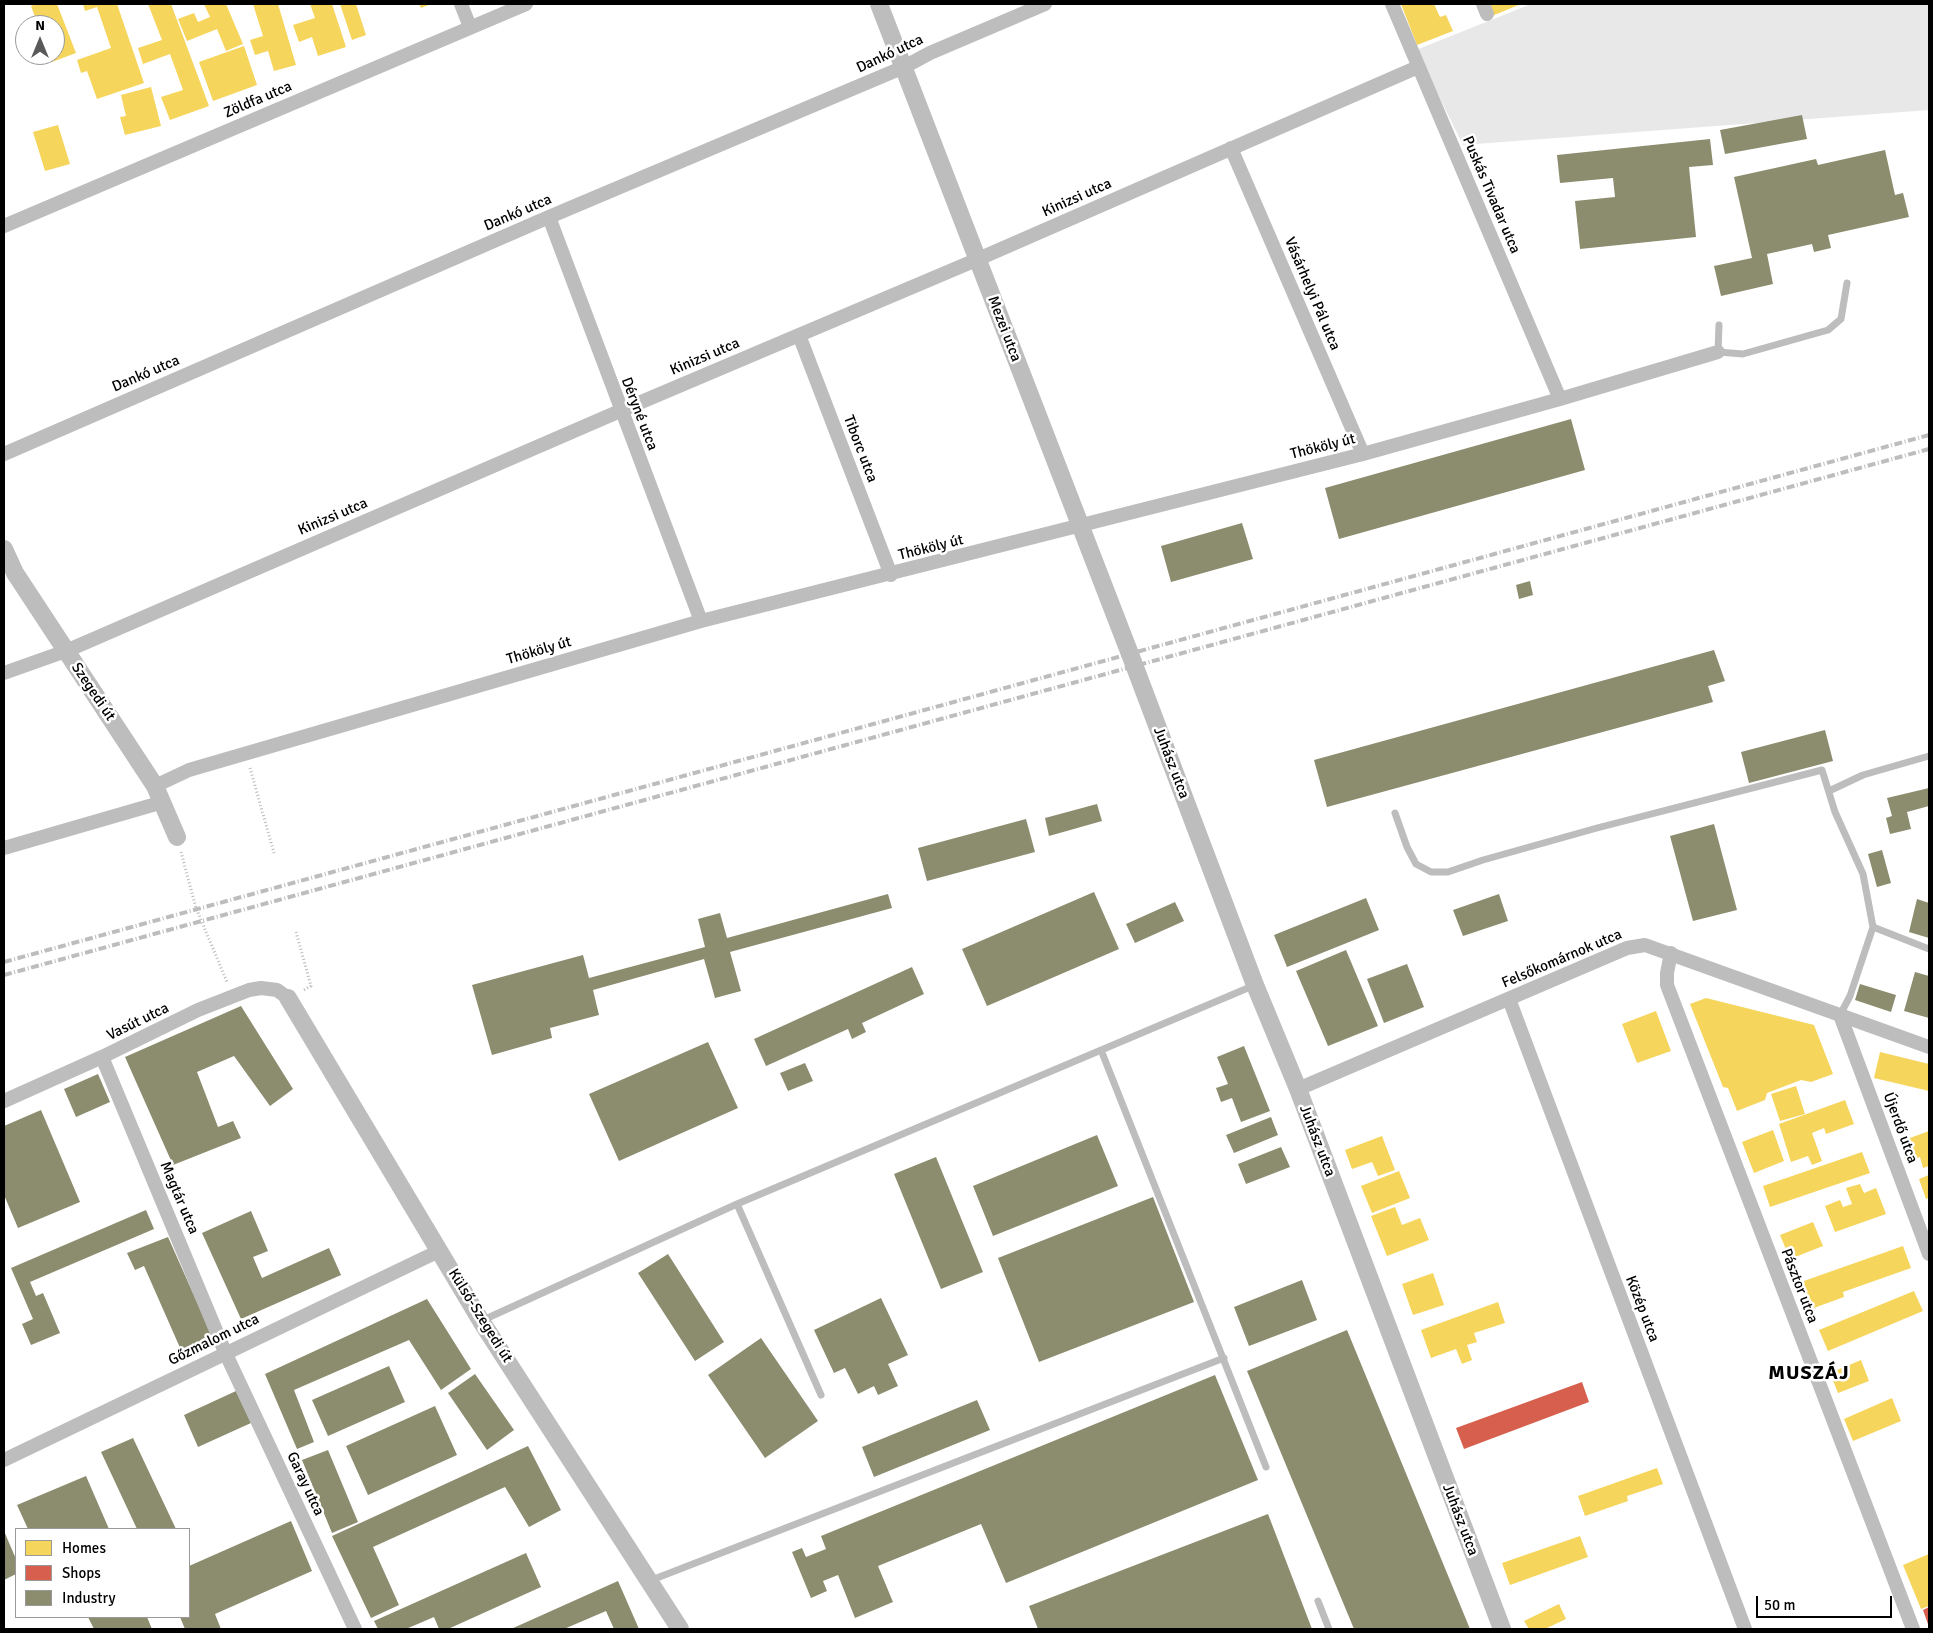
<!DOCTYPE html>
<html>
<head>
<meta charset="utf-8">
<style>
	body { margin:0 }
	#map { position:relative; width:1933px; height:1633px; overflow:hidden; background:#fff; font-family:Signika,sans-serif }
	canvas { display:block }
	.frame { position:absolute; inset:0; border:5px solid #000; pointer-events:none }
	.legend { position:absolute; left:15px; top:1528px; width:175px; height:90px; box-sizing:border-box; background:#fff; border:1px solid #999; margin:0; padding:6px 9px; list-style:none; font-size:15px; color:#000 }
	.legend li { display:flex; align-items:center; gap:10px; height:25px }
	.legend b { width:25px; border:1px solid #999 }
	.north { position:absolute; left:15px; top:15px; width:50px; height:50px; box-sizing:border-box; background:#fff; border:1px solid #999; border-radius:50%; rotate:0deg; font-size:14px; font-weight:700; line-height:20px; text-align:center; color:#000 }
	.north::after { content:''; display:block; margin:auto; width:18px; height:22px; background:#595959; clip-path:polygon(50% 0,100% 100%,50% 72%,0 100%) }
	.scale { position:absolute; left:1756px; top:1596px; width:136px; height:22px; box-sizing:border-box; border:2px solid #000; border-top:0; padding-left:6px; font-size:15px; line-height:18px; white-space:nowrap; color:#000; -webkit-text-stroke:4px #fff; paint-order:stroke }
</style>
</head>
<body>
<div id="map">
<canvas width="1933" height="1633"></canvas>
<div class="frame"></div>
<ul class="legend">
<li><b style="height:14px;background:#f6d55c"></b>Homes</li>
<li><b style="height:14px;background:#d6604d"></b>Shops</li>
<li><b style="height:14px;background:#8c8c6e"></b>Industry</li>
</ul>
<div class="north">N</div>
<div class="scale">50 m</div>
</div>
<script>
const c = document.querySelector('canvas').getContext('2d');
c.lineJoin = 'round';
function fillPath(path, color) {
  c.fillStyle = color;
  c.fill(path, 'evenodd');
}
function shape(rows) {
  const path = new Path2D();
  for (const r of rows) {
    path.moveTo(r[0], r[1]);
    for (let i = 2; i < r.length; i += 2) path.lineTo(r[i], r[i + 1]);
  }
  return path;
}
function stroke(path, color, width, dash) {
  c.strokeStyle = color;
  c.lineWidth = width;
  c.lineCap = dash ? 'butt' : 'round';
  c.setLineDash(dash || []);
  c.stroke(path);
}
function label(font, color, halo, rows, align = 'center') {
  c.font = font + ' Signika,sans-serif';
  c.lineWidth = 5;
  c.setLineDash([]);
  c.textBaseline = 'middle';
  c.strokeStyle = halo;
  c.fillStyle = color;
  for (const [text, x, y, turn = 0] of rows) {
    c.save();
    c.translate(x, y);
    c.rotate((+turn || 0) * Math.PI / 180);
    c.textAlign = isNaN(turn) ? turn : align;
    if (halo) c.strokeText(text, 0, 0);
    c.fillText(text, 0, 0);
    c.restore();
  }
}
const green = shape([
	[1531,4,1929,4,1929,110,1463,145,1416,50]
]);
const homes = shape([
	[36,4,57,4,76,53,52,62,50,55,55,55,55,25,38,25,31,6],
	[83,4,117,4,144,83,97,99,87,71,81,73,77,60,111,48,97,7,85,11],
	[148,4,171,4,209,106,170,120,161,97,183,90,170,54,143,64,138,48,162,40],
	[204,4,226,4,243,44,226,51,217,29,187,41,178,19,194,13,198,22,210,17],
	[253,4,278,4,296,65,274,71,268,51,255,55,250,40,263,36],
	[310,4,332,4,346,47,318,56,312,37,299,42,293,25,315,18],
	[340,4,356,4,366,35,352,40],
	[419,4,431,4,421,8],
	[1401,4,1434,4,1440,17,1446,15,1453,31,1417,45],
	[1487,4,1521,4,1492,16],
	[244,46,257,85,213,101,199,62],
	[151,87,161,126,125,135,120,117,126,116,121,95],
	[58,125,70,164,45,171,33,132],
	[1706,998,1814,1025,1833,1074,1811,1082,1801,1080,1767,1093,1765,1100,1737,1111,1728,1088,1723,1087,1690,1004],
	[1656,1011,1671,1051,1637,1063,1622,1024],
	[1880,1052,1929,1064,1929,1091,1874,1078],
	[1796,1086,1805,1114,1780,1121,1771,1094],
	[1845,1100,1854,1124,1826,1134,1824,1128,1812,1133,1822,1161,1812,1165,1808,1156,1791,1162,1779,1124],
	[1773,1130,1784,1161,1754,1173,1742,1142],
	[1929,1131,1929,1166,1923,1168,1920,1157,1906,1162,1899,1142],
	[1382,1136,1395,1170,1378,1176,1372,1162,1352,1169,1345,1150],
	[1862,1152,1870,1173,1770,1207,1763,1186],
	[1399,1171,1410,1198,1372,1213,1361,1186],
	[1929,1175,1929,1198,1926,1199,1919,1179],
	[1860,1184,1864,1193,1876,1188,1886,1214,1835,1232,1825,1206,1840,1200,1843,1207,1852,1204,1846,1188],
	[1395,1207,1402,1225,1420,1218,1429,1240,1387,1256,1371,1216],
	[1813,1222,1823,1246,1790,1259,1780,1235],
	[1903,1246,1911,1268,1843,1292,1844,1297,1811,1309,1801,1282],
	[1433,1273,1444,1305,1413,1315,1402,1284],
	[1914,1291,1923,1311,1828,1351,1819,1330],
	[1498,1302,1505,1323,1474,1333,1477,1342,1467,1345,1472,1360,1462,1364,1456,1349,1431,1358,1421,1330],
	[1861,1360,1869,1381,1838,1393,1830,1373],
	[1892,1398,1901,1421,1853,1441,1844,1419],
	[1657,1468,1663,1484,1627,1496,1628,1501,1585,1516,1578,1496],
	[1580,1536,1588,1557,1510,1585,1502,1563],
	[1929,1554,1929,1606,1921,1609,1903,1565],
	[1559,1604,1566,1619,1545,1629,1529,1629,1524,1621]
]);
const shops = shape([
	[1582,1382,1589,1402,1464,1449,1456,1428],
	[1929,1607,1929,1627,1923,1610]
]);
const industry = shape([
	[1802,115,1807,139,1725,154,1720,130],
	[1710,139,1713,165,1689,167,1696,237,1580,249,1575,201,1615,197,1613,178,1560,183,1557,155],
	[1885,150,1895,195,1903,193,1909,217,1828,235,1831,248,1814,252,1812,244,1767,254,1773,284,1721,296,1714,266,1752,258,1734,177,1816,159,1818,165],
	[1571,419,1585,470,1339,539,1325,488],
	[1242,523,1253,559,1171,582,1161,546],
	[1530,581,1533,595,1519,599,1516,585],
	[1714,650,1725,681,1708,686,1713,702,1327,807,1314,760],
	[1825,730,1833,761,1749,783,1741,752],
	[1929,788,1929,806,1907,812,1911,829,1890,834,1886,818,1892,816,1887,798],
	[1097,804,1102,821,1049,836,1045,818],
	[1026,819,1035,852,927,881,918,848],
	[1714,824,1737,910,1693,921,1670,836],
	[1882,850,1891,883,1877,887,1868,854],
	[1094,892,1119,949,987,1006,962,949],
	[888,894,892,908,730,952,741,991,715,998,704,959,593,990,599,1015,550,1028,552,1038,492,1055,472,985,583,955,589,978,705,947,698,919,720,913,727,938],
	[1499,894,1508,921,1463,936,1453,910],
	[1366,898,1379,930,1287,967,1274,935],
	[1917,899,1929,903,1929,938,1909,932],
	[1175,902,1184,921,1135,943,1126,924],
	[1346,950,1378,1026,1328,1046,1296,971],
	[1407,964,1424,1007,1384,1023,1367,979],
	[912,967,924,994,862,1023,866,1032,852,1039,848,1029,766,1066,754,1039],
	[1915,972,1929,976,1929,1018,1904,1011],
	[1860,984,1896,995,1891,1012,1855,1000],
	[241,1006,293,1089,270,1106,234,1056,197,1072,218,1127,233,1121,241,1138,173,1165,125,1057],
	[708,1042,738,1108,619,1161,589,1094],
	[1244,1046,1270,1111,1241,1122,1232,1098,1221,1102,1216,1088,1228,1084,1217,1057],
	[805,1063,813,1081,788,1091,780,1073],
	[98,1074,110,1102,76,1117,64,1089],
	[41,1110,80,1202,18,1228,4,1195,4,1126],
	[1271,1117,1278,1135,1234,1153,1226,1135],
	[1097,1135,1118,1186,993,1236,973,1186],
	[1281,1147,1290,1167,1246,1184,1238,1164],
	[936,1157,983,1272,941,1289,894,1174],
	[1153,1197,1194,1302,1039,1362,998,1258],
	[146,1210,154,1229,30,1282,36,1296,43,1293,60,1333,31,1345,22,1324,33,1319,11,1268],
	[251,1211,268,1251,253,1257,262,1278,329,1248,341,1275,241,1319,202,1233],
	[168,1237,212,1336,181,1350,144,1266,135,1270,127,1253],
	[668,1254,724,1342,695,1361,638,1273],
	[1302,1280,1317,1320,1249,1346,1234,1307],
	[881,1298,908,1355,888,1364,898,1386,878,1395,874,1386,858,1394,845,1368,834,1373,814,1330],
	[427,1299,471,1369,441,1390,409,1340,294,1390,314,1442,297,1449,265,1374],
	[1347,1330,1470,1629,1354,1629,1247,1371],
	[761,1338,818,1421,765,1458,708,1375],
	[389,1366,405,1402,328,1436,312,1400],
	[475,1374,514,1430,487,1450,448,1393],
	[1215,1375,1258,1480,1006,1583,981,1524,878,1566,893,1602,855,1618,838,1575,823,1581,827,1591,811,1598,792,1552,802,1548,806,1557,826,1549,821,1536],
	[236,1391,251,1423,198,1447,184,1415],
	[977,1400,990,1430,874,1477,862,1447],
	[435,1406,457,1455,368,1495,346,1446],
	[133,1438,176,1529,137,1529,101,1452],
	[528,1446,561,1510,529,1527,505,1487,373,1547,399,1605,371,1618,332,1536],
	[328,1450,358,1522,332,1533,302,1460],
	[86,1476,109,1529,28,1529,17,1505],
	[1268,1514,1312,1629,1038,1629,1029,1606],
	[291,1521,312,1571,215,1614,221,1629,185,1629,180,1617,189,1617,189,1566],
	[4,1531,16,1559,16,1574,4,1580],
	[526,1553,541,1587,448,1629,439,1629,434,1617,406,1629,378,1629,374,1621],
	[618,1581,639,1629,614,1629,606,1611,564,1629,511,1629],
	[88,1617,147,1617,152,1629,94,1629]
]);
const path = shape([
	[250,768,274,853],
	[181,852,196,908,227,982],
	[296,932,311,986,302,991]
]);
const service = shape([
	[1719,325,1718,352,1743,354,1828,330,1841,319,1847,283],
	[1829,791,1863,775,1929,756],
	[1395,813,1407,847,1416,864,1431,872,1448,872,1483,860,1597,828,1822,770,1835,812,1863,874,1873,927,1850,996,1840,1015],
	[1873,927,1929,949],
	[1101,1050,1266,1467],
	[737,1204,821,1395],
	[481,1321,737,1204,1255,985],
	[649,1581,1224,1358],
	[1318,1601,1329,1629]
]);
const minor = shape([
	[461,4,470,27],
	[1392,4,1560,399],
	[1483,4,1487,14],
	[1231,148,1363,454],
	[549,217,701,621],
	[4,226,526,4],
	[799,335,891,575],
	[4,454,549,217,904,67,930,53,1045,4],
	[4,673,66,651,620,411,976,260,1418,67],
	[155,786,189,770,701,621,1363,454,1560,399,1718,352],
	[4,848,163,802],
	[1671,953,1667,973,1667,985,1913,1629],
	[1509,999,1745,1629],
	[1840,1015,1929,1254],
	[102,1057,225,1352,355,1629],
	[1298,1089,1627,948,1645,945,1929,1047],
	[4,1101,102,1057,198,1010,249,990,261,988,277,990,288,998],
	[4,1460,439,1251]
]);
const tertiary = shape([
	[879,4,1130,654,1255,985,1298,1089,1502,1629],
	[4,549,15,573,155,786,177,837],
	[288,998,481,1321,680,1629]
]);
const rail = shape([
	[4,962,1929,435],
	[4,975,1929,449]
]);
const streetNames = [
	["Dankó utca",890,54,-25],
	["Zöldfa utca",258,100,-23],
	["Puskás Tivadar utca",1491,195,67],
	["Kinizsi utca",1077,198,-24],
	["Dankó utca",518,213,-23],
	["Vásárhelyi Pál utca",1312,294,67],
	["Mezei utca",1004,329,69],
	["Kinizsi utca",705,357,-23],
	["Dankó utca",146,374,-23],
	["Déryné utca",639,414,69],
	["Thököly út",1323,447,-14],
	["Tiborc utca",860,449,69],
	["Kinizsi utca",333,517,-23],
	["Thököly út",931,548,-14],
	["Thököly út",539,651,-16],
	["Szegedi út",93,692,56],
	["Juhász utca",1171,763,69],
	["Felsőkomárnok utca",1562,959,-23],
	["Vasút utca",138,1022,-26],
	["Újerdő utca",1900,1128,70],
	["Juhász utca",1317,1141,69],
	["Magtár utca",179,1198,67],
	["Pásztor utca",1799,1286,69],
	["Közép utca",1642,1309,69],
	["Külső-Szegedi út",480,1316,58],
	["Gőzmalom utca",214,1340,-26],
	["Garay utca",305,1484,65],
	["Juhász utca",1460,1520,69]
];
const districtNames = [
	["MUSZÁJ",1809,1374]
];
fillPath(green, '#e8e8e8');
fillPath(homes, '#f6d55c');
fillPath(shops, '#d6604d');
fillPath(industry, '#8c8c6e');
stroke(path, '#b8b8b8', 3, [1, 2.5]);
stroke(service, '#bdbdbd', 7);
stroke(minor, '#bdbdbd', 14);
stroke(tertiary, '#bdbdbd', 18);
stroke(rail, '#bdbdbd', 4, [8, 2.5, 1, 2.5]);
label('15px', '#000', '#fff', streetNames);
c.letterSpacing = '1px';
label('bold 20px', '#000', '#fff', districtNames);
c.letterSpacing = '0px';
</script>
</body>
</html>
